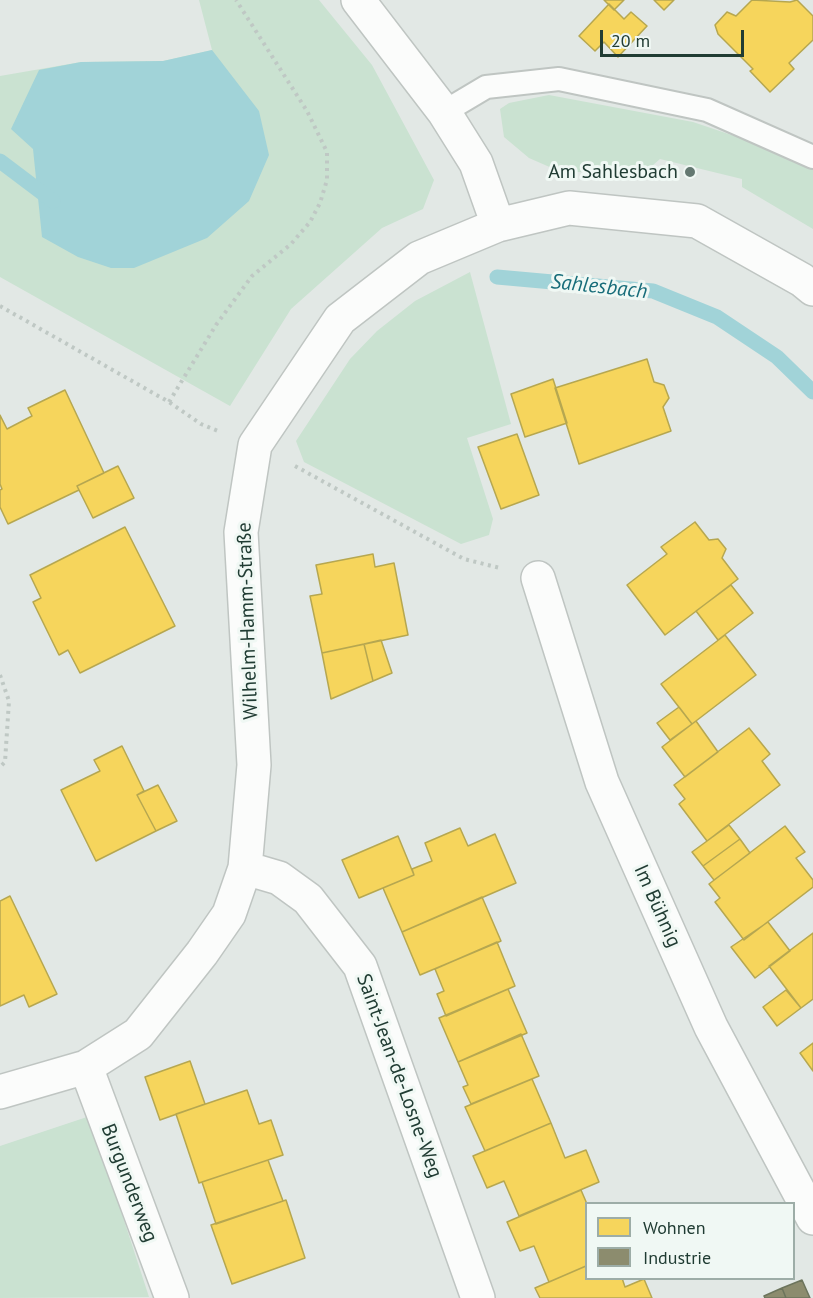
<!DOCTYPE html>
<html>
<head>
<meta charset="utf-8">
<style>
	body { margin:0 }
	#map { position:relative; width:813px; height:1298px; overflow:hidden; background:#e2e8e5; font-family:"PT Sans",sans-serif }
	canvas { display:block }
	.legend { position:absolute; left:585px; top:1202px; width:210px; height:78px; box-sizing:border-box; background:#f0f8f4; border:2px solid #9dada7; margin:0; padding:8px 10px; list-style:none; font-size:18px; color:#203c33 }
	.legend li { display:flex; align-items:center; gap:12px; height:30px }
	.legend b { width:30px; border:2px solid #9dada7 }
	.scale { position:absolute; left:600px; top:30px; width:144px; height:27px; box-sizing:border-box; border:3px solid #203c33; border-top:0; padding-left:8px; font-size:18px; line-height:21px; white-space:nowrap; color:#203c33; -webkit-text-stroke:4px #f0f8f4; paint-order:stroke }
</style>
</head>
<body>
<div id="map">
<canvas width="813" height="1298"></canvas>
<ul class="legend">
<li><b style="height:16px;background:#f6d55c"></b>Wohnen</li>
<li><b style="height:16px;background:#8c8c6e"></b>Industrie</li>
</ul>
<div class="scale">20 m</div>
</div>
<script>
const c = document.querySelector('canvas').getContext('2d');
c.lineJoin = 'round';
function fillPath(path, color) {
  c.fillStyle = color;
  c.fill(path, 'evenodd');
}
function shape(rows) {
  const path = new Path2D();
  for (const r of rows) {
    path.moveTo(r[0], r[1]);
    for (let i = 2; i < r.length; i += 2) path.lineTo(r[i], r[i + 1]);
  }
  return path;
}
function stroke(path, color, width, dash) {
  c.strokeStyle = color;
  c.lineWidth = width;
  c.lineCap = dash ? 'butt' : 'round';
  c.setLineDash(dash || []);
  c.stroke(path);
}
function label(font, color, halo, rows, align = 'center') {
  c.font = font + ' "PT Sans",sans-serif';
  c.lineWidth = 6;
  c.setLineDash([]);
  c.textBaseline = 'middle';
  c.strokeStyle = halo;
  c.fillStyle = color;
  for (const [text, x, y, turn = 0] of rows) {
    c.save();
    c.translate(x, y);
    c.rotate((+turn || 0) * Math.PI / 180);
    c.textAlign = isNaN(turn) ? turn : align;
    if (halo) c.strokeText(text, 0, 0);
    c.fillText(text, 0, 0);
    c.restore();
  }
}
const green = shape([
	[199,0,319,0,372,65,434,180,423,209,382,228,291,309,230,406,0,277,0,76,81,62,163,61,212,50],
	[549,95,693,122,791,155,813,168,813,229,742,187,742,179,660,159,645,172,561,172,529,158,504,137,500,109,509,103],
	[470,272,511,424,467,438,493,519,489,535,461,544,304,462,296,441,350,359,377,331,415,301],
	[90,1116,149,1297,0,1298,0,1146]
]);
const water = shape([
	[212,50,259,111,269,155,249,201,207,238,134,268,111,268,78,257,42,237,33,149,11,129,39,70,81,62,163,61]
]);
const homes = shape([
	[604,0,624,0,614,10,604,0],
	[654,0,674,0,664,10,654,0],
	[752,0,790,2,797,0,813,16,813,40,789,63,794,69,770,92,750,71,753,69,718,34,715,25,727,12,736,16,752,0],
	[609,4,624,19,631,12,647,26,618,57,604,42,595,51,579,36,609,4],
	[647,359,654,382,664,385,669,398,663,407,671,431,579,464,555,388,647,359],
	[553,379,567,423,525,437,511,394,553,379],
	[65,390,104,473,77,486,79,490,8,524,0,507,0,490,2,489,0,484,0,415,7,429,32,416,28,408,65,390],
	[517,434,539,495,501,509,478,447,517,434],
	[118,466,134,498,93,518,77,486,118,466],
	[695,522,709,540,718,539,726,549,722,558,738,579,665,635,627,585,667,554,661,547,695,522],
	[125,527,175,626,80,673,68,650,59,655,33,602,41,598,30,575,125,527],
	[373,554,375,567,394,563,408,635,322,653,310,596,322,594,316,565,373,554],
	[731,585,753,613,718,640,696,611,731,585],
	[725,635,756,675,692,724,661,684,725,635],
	[381,640,392,673,373,681,364,644,381,640],
	[364,644,373,681,331,699,322,653,364,644],
	[679,707,692,724,670,740,657,723,679,707],
	[696,721,718,752,685,777,662,747,696,721],
	[749,728,770,754,762,761,780,785,707,841,679,804,685,799,674,785,749,728],
	[122,746,144,791,137,795,156,831,96,861,61,790,100,771,94,760,122,746],
	[158,785,177,821,156,831,137,795,158,785],
	[729,825,740,839,703,866,692,852,729,825],
	[785,826,805,852,796,858,813,880,813,887,744,940,715,902,720,898,709,884,785,826],
	[460,828,468,846,495,834,516,883,402,932,383,888,414,875,412,869,432,861,425,843,460,828],
	[398,836,414,875,359,898,342,860,398,836],
	[740,839,750,853,714,880,703,866,740,839],
	[10,896,57,994,29,1007,24,995,0,1006,0,901,10,896],
	[482,897,501,941,420,975,402,932,482,897],
	[768,922,790,951,755,978,731,947,768,922],
	[813,933,813,999,801,1008,769,966,813,933],
	[497,942,515,986,446,1016,437,994,444,991,435,969,497,942],
	[508,989,527,1033,458,1062,439,1018,508,989],
	[786,990,801,1008,777,1026,763,1007,786,990],
	[521,1034,539,1076,471,1104,463,1087,468,1085,458,1062,521,1034],
	[813,1043,813,1071,800,1053,813,1043],
	[190,1061,205,1104,160,1120,145,1077,190,1061],
	[532,1079,551,1123,485,1151,465,1107,532,1079],
	[247,1090,259,1124,271,1120,283,1155,199,1183,176,1114,247,1090],
	[551,1123,565,1158,586,1150,599,1182,519,1216,504,1181,487,1188,473,1156,551,1123],
	[268,1160,283,1201,216,1224,202,1182,268,1160],
	[581,1190,587,1204,586,1266,549,1282,534,1246,520,1251,507,1222,581,1190],
	[286,1200,305,1258,232,1284,211,1225,286,1200],
	[586,1266,586,1278,622,1278,625,1287,644,1279,652,1298,540,1298,535,1288,586,1266]
]);
const industry = shape([
	[802,1280,810,1298,786,1298,782,1288,802,1280],
	[782,1288,786,1298,765,1298,764,1296,782,1288]
]);
const stream = shape([
	[0,161,53,201],
	[497,277,653,291,717,317,777,357,813,392]
]);
const path = shape([
	[0,306,169,402,201,424,218,431],
	[169,402,216,325,252,276,291,244,310,222,320,203,327,180,327,152,307,111,236,0],
	[295,466,464,559,500,568],
	[0,675,9,701,5,762,0,767]
]);
const lane = shape([
	[444,112,486,87,559,79,707,110,813,157]
]);
const street = shape([
	[358,0,444,112,476,163,498,225],
	[538,578,602,782,711,1027,813,1218],
	[245,868,279,878,308,899,360,966,478,1298],
	[86,1067,172,1298],
	[0,1092,86,1067,138,1034,202,953,229,914,245,868,254,765,241,532,255,445,340,319,419,258,498,225,569,208,697,221,802,280,813,289]
]);
const markers = [
	[690,172,6,"#647871"]
];
const poiNames = [
	["Am Sahlesbach",678,172]
];
const streetNames = [
	["Wilhelm-Hamm-Straße",248,621,-92],
	["Im Bühnig",657,906,66],
	["Saint-Jean-de-Losne-Weg",399,1076,70],
	["Burgunderweg",129,1183,69]
];
const waterNames = [
	["Sahlesbach",599,287,6]
];
fillPath(green, '#cae2d1');
fillPath(water, '#a1d3d8');
fillPath(homes, '#f6d55c');
stroke(homes, '#b6a750', 1.5);
fillPath(industry, '#8c8c6e');
stroke(industry, '#6c745c', 1.5);
stroke(stream, '#a1d3d8', 15);
stroke(lane, '#bfc5c2', 26);
stroke(street, '#bfc5c2', 36);
stroke(path, '#bfc8c4', 4, [3, 4.5]);
stroke(lane, '#fbfcfb', 22);
stroke(street, '#fbfcfb', 33);
for (const [x, y, r, color] of markers) {
  const dot = new Path2D();
  dot.arc(x, y, r, 0, 2 * Math.PI);
  c.fillStyle = color;
  c.fill(dot);
  stroke(dot, '#f0f8f4', 2);
}
label('20px', '#203c33', '#f0f8f4', poiNames, 'right');
label('20px', '#203c33', '#f0f8f4', streetNames);
label('italic 21px', '#186d7a', '#f0f8f4', waterNames);
</script>
</body>
</html>
